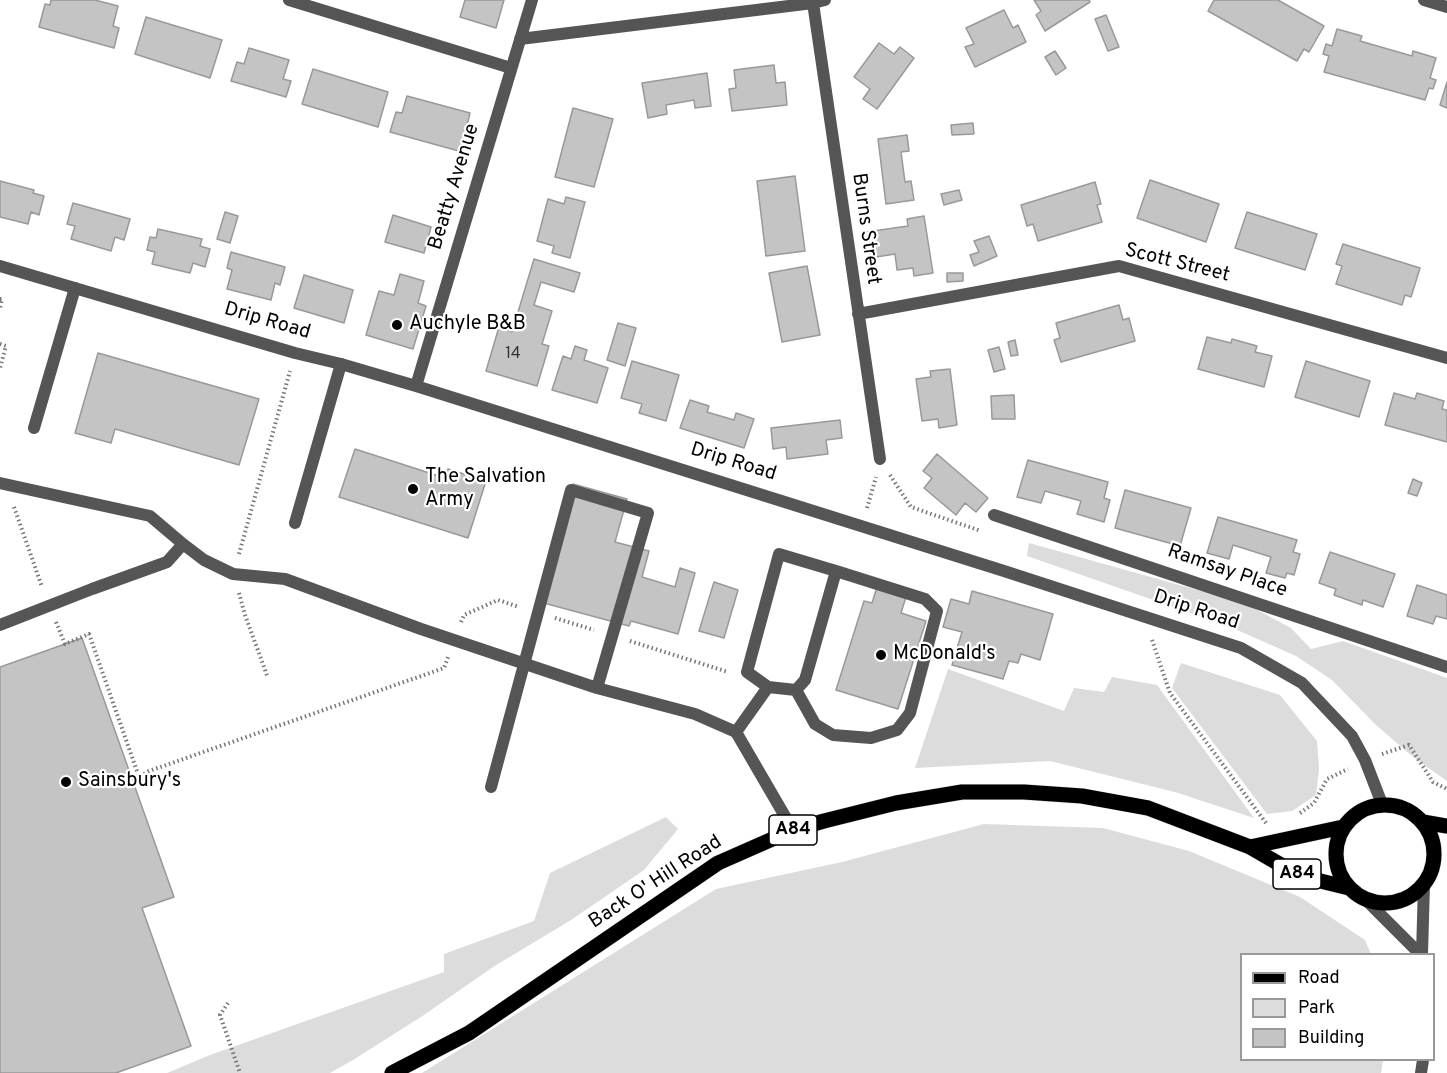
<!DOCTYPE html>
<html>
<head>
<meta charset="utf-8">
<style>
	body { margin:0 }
	#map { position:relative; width:1447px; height:1073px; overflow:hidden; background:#fff; font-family:Overpass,sans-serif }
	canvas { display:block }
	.legend { position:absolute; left:1240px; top:953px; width:195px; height:108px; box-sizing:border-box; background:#fff; border:2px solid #999; margin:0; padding:8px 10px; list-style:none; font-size:18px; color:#000 }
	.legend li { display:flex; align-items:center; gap:12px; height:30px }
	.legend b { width:30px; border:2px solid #999 }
</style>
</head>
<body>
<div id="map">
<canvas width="1447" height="1073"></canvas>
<ul class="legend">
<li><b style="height:8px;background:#000"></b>Road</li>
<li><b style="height:16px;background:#dcdcdc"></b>Park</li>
<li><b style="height:16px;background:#c4c4c4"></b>Building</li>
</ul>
</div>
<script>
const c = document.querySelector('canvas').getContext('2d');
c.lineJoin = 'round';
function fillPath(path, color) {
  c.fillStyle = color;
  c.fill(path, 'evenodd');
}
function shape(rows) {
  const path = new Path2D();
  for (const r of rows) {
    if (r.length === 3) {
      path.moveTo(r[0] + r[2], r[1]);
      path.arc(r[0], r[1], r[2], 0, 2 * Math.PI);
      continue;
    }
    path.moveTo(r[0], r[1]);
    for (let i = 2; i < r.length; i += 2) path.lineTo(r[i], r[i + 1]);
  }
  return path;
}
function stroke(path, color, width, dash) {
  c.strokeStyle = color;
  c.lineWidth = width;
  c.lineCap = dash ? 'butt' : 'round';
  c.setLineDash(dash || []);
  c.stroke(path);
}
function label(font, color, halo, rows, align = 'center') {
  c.font = font + ' Overpass,sans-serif';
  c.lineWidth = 4.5;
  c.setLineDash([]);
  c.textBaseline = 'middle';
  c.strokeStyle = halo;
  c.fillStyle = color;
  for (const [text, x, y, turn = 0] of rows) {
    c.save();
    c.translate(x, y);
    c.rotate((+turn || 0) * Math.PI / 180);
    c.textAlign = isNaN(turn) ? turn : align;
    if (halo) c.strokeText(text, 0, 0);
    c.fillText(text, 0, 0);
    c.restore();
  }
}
const green = shape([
	[1029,543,1244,603,1291,628,1311,649,1343,641,1447,678,1447,781,1413,757,1376,725,1332,680,1296,656,1228,626,1027,556],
	[1181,663,1280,695,1317,741,1319,769,1316,795,1292,811,1267,814,1172,688],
	[948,669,1064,711,1074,688,1104,692,1112,677,1157,685,1254,818,1175,792,1050,761,915,768],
	[666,817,678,829,644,870,571,920,493,967,424,1015,353,1060,330,1073,167,1073,210,1055,444,972,444,954,534,921,550,873],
	[984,824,1103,828,1189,851,1300,897,1365,940,1371,954,1242,954,1242,1060,1383,1060,1381,1073,422,1073,716,889,842,862]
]);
const building = shape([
	[51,0,95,0,118,6,113,26,119,28,114,48,39,27,45,4,50,5,51,0],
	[465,0,504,0,496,28,460,17,465,0],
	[1034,0,1089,0,1090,2,1045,31,1036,15,1041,11,1034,0],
	[1214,0,1278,0,1324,26,1309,52,1304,49,1297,61,1208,11,1214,0],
	[1004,10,1013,28,1018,25,1026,42,975,67,965,47,974,44,966,28,1004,10],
	[1106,15,1119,47,1108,51,1095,19,1106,15],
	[146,17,222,40,210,78,135,54,146,17],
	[1337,29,1362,36,1360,41,1412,56,1413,51,1436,58,1430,78,1436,80,1433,89,1429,88,1425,100,1324,72,1329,56,1323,54,1326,44,1332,46,1337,29],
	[879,43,894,54,900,47,914,58,877,109,863,99,870,89,854,77,879,43],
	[249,48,289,60,283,79,291,81,286,97,231,81,237,62,244,64,249,48],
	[1055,51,1066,68,1056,75,1045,57,1055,51],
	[774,65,776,83,785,82,787,105,732,111,729,89,736,88,734,70,774,65],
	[313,69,388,92,378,127,302,104,313,69],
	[707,73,711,106,695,108,694,100,666,105,667,114,648,118,642,83,707,73],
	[1447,82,1447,108,1440,105,1447,82],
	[407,96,470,113,466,130,472,132,466,153,390,132,396,112,402,113,407,96],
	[573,108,613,119,594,187,555,177,573,108],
	[973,123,974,134,952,135,951,125,973,123],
	[907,135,909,151,901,152,905,182,911,181,914,200,886,204,878,139,907,135],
	[795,176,805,251,766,256,757,181,795,176],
	[1150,180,1219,204,1206,242,1137,218,1150,180],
	[0,181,34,190,33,193,44,196,39,215,31,212,28,224,0,217,0,181],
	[1095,182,1101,204,1097,205,1102,222,1038,241,1033,224,1027,226,1021,205,1095,182],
	[959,190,962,200,944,205,941,194,959,190],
	[566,197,585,202,570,258,552,253,554,246,537,241,548,199,564,204,566,197],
	[73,203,130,219,124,240,115,237,111,251,71,239,75,226,67,224,73,203],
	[225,212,238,216,230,243,217,239,225,212],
	[1247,212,1317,234,1305,270,1235,248,1247,212],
	[393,215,431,227,424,253,385,242,393,215],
	[924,216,933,273,914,276,913,268,897,270,895,254,870,258,866,232,908,226,907,219,924,216],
	[158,229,202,239,200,246,210,249,205,267,193,263,190,273,152,264,155,252,147,250,150,237,156,238,158,229],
	[989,236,997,256,974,266,970,255,979,252,974,241,989,236],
	[1343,244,1420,268,1411,297,1405,295,1402,305,1336,284,1342,266,1336,264,1343,244],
	[231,252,285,267,280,285,275,283,271,300,227,289,232,270,227,268,231,252],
	[534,259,580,273,574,292,541,282,534,305,552,311,542,344,549,346,537,386,486,371,499,327,512,332,534,259],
	[807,266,820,335,782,342,769,273,807,266],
	[947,273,963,273,963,281,947,282,947,273],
	[400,274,424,281,418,303,426,306,413,349,366,335,379,291,394,295,400,274],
	[304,275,353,290,344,323,294,308,304,275],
	[1119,305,1123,320,1129,318,1135,341,1061,362,1054,340,1060,338,1056,323,1119,305],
	[618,323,636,328,625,366,607,360,618,323],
	[1207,337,1231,343,1232,339,1257,346,1255,352,1272,356,1264,387,1198,369,1207,337],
	[1015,340,1018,355,1011,356,1008,342,1015,340],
	[575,346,587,350,584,360,608,368,597,403,552,390,563,356,571,359,575,346],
	[999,347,1005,369,994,372,988,350,999,347],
	[98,353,259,399,239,465,115,429,111,443,75,433,98,353],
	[632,361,679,375,666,421,639,413,642,404,621,398,632,361],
	[1306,361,1370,381,1359,417,1295,397,1306,361],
	[950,369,957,425,939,428,938,419,922,421,916,379,931,377,930,371,950,369],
	[1394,393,1415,399,1417,393,1444,401,1442,409,1447,410,1447,442,1385,425,1394,393],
	[1014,395,1015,419,992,419,991,396,1014,395],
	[690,400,709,406,707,412,734,420,736,413,754,419,744,448,680,428,690,400],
	[840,420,842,438,826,440,828,454,787,459,786,447,773,449,771,428,840,420],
	[355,449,445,478,448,469,486,481,468,538,339,497,355,449],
	[937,454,988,498,976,512,965,503,956,515,924,488,932,478,923,471,937,454],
	[1028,460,1108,482,1104,498,1110,500,1104,522,1077,514,1081,501,1045,491,1041,503,1017,497,1028,460],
	[1413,479,1422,483,1417,496,1408,493,1413,479],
	[573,484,627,499,615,542,649,551,642,577,675,587,680,568,695,573,678,634,631,621,629,626,540,602,573,484],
	[1125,490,1191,508,1180,546,1115,528,1125,490],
	[1218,517,1297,540,1293,552,1300,554,1294,575,1287,573,1285,578,1266,573,1271,557,1233,545,1229,559,1207,553,1218,517],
	[1330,552,1395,574,1383,607,1363,600,1362,605,1334,595,1336,589,1319,583,1330,552],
	[714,582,738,590,724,638,699,631,714,582],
	[1417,585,1447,595,1447,619,1436,616,1433,624,1407,616,1417,585],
	[877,587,906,597,901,613,926,621,898,709,836,690,864,601,872,603,877,587],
	[972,591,1053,614,1040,660,1021,654,1018,663,1009,661,1003,679,952,665,962,632,943,627,951,599,969,604,972,591],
	[82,638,174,897,142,908,191,1046,116,1073,0,1073,0,667,82,638]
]);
const path = shape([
	[0,299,2,299,0,308],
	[0,344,6,346,0,368],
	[890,475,911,507,981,531],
	[14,507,42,587],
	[867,508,876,477],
	[239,554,290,371],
	[239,593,245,615,268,678],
	[555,618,594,630],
	[56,622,65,644,89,634,139,777,149,771,444,668,448,657],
	[461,622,464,615,498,600,519,607],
	[1152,640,1170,693,1266,823],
	[630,641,728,672],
	[1382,754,1409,745,1433,782,1447,789],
	[1300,813,1314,803,1327,779,1348,769],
	[228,1003,220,1015,240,1073]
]);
const service = shape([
	[34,428,75,288],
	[0,483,150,516,183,544],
	[295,523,341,364],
	[0,625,92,589,167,562,183,544,204,560,233,574,285,579,421,629,597,688,695,714,736,732,768,687,747,672,779,554,836,571,805,680,796,690,768,687],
	[796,690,815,724,833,735,871,738,897,730,910,713,937,611,925,599,836,571],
	[491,787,571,490,648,513,597,688]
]);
const minor = shape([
	[289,0,511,68],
	[1424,0,1447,7],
	[813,3,880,459],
	[520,39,813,3,825,0],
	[0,266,295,353,341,364,416,386,1004,571,1241,648,1302,683,1352,736,1365,760,1382,804],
	[858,314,1119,266,1447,358],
	[416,386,532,0],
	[994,515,1447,667],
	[736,732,793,830],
	[1365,899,1420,954],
	[1422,954,1424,884],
	[1421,1073,1423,1060]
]);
const primary = shape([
	[1385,854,49],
	[1423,822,1447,826],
	[1250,847,1343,827],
	[392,1073,469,1033,718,863,793,830,824,821,896,803,962,792,1024,792,1082,796,1148,808,1250,847,1300,876,1349,888]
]);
const markers = [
	[397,325,6,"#000"],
	[413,489,6,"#000"],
	[881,655,6,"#000"],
	[66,782,6,"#000"]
];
const numberNames = [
	["14",513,355]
];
const shields = [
	[793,830,48],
	[1297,874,48]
];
const shieldNames = [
	["A84",793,830],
	["A84",1297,874]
];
const streetNames = [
	["Beatty Avenue",455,187,-73],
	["Burns Street",865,229,82],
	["Scott Street",1177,264,14],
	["Drip Road",267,322,16],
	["Drip Road",733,463,17],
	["Ramsay Place",1227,572,19],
	["Drip Road",1196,611,18],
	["Back O' Hill Road",656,883,-33]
];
const poiNames = [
	["Auchyle B&B",409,325],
	["The Salvation",425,478],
	["Army",425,501],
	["McDonald's",893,655],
	["Sainsbury's",78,782]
];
fillPath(green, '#dcdcdc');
fillPath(building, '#c4c4c4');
stroke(building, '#999', 1.5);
stroke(primary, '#dbdbdb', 16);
stroke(path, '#777', 4, [1.5, 3]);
stroke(service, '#555', 12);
stroke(minor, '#555', 12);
stroke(primary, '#000', 15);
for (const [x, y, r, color] of markers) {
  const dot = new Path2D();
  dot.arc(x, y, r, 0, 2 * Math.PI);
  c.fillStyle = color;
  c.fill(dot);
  stroke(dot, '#fff', 2);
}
label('16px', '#313131', null, numberNames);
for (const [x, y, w] of shields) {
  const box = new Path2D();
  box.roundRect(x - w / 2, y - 15, w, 30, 4.5);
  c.fillStyle = '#fff';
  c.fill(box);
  stroke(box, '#000', 1.5);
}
label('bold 18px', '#000', null, shieldNames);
label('20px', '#000', '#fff', streetNames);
label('20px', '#000', '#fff', poiNames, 'left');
</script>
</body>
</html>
